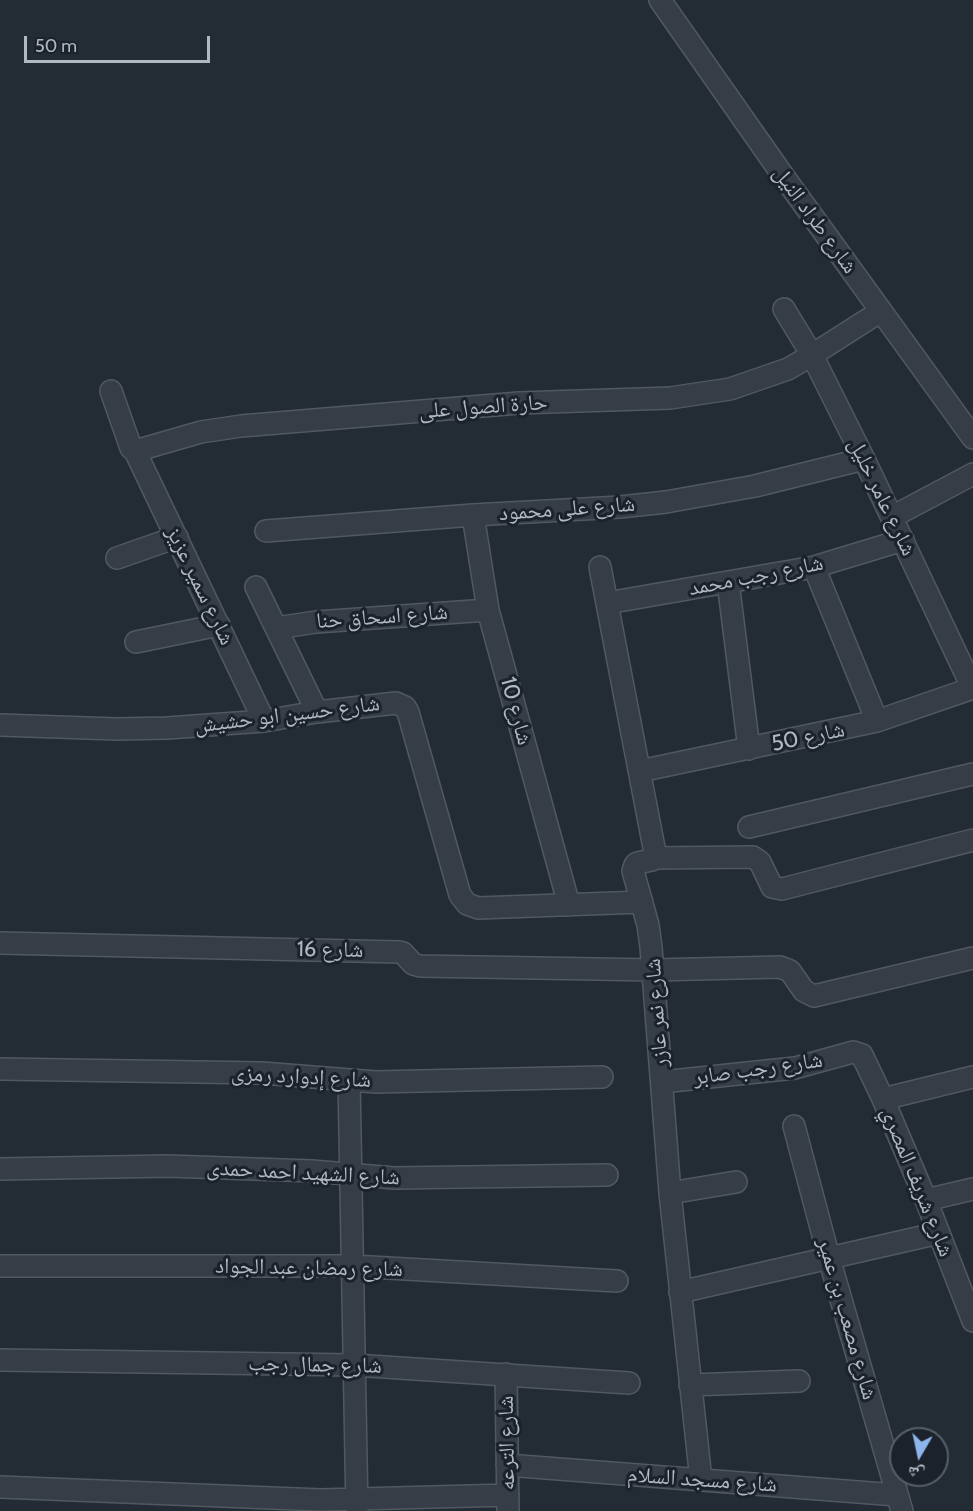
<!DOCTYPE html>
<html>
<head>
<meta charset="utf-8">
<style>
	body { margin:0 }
	#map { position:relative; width:973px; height:1511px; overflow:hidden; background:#232b35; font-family:Cabin,"Noto Naskh Arabic",sans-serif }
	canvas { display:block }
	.north { position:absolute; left:889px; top:1427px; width:60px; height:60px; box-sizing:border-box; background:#1b222b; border:2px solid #575e67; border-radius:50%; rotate:189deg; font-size:16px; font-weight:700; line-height:24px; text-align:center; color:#b1b8c2 }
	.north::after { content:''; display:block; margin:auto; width:21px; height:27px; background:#8db5eb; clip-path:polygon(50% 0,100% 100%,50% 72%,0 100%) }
	.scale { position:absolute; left:24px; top:36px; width:186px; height:27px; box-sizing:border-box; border:3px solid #b1b8c2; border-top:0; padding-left:8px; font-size:18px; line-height:21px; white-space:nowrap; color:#b1b8c2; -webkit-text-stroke:4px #1b222b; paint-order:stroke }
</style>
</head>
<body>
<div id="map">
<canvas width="973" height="1511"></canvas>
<div class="north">ش</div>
<div class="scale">50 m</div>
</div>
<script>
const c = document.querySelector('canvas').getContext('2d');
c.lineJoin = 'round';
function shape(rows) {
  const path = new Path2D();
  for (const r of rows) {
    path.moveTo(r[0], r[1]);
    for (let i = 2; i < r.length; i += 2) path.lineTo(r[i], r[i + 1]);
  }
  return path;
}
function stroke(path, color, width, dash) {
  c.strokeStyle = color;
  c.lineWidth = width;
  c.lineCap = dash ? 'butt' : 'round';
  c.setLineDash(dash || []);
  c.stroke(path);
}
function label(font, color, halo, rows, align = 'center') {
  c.font = font + ' Cabin,"Noto Naskh Arabic",sans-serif';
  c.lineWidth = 6;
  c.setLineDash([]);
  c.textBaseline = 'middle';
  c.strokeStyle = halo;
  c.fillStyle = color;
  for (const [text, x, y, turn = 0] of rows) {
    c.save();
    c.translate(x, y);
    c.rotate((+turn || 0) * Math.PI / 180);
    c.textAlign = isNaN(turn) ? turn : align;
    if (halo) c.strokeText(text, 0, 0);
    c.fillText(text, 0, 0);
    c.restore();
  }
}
const minor = shape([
	[660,0,784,177,973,438],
	[784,309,812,355,864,459,973,689],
	[111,391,131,448,135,451,201,432,241,426,519,403,670,398,730,389,788,369,812,355,881,311],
	[135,451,264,721],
	[473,515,488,610,569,905],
	[892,517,973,474],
	[266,531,473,515,620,507,666,502,755,486,864,459],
	[117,558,177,537],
	[600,567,655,853,652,860,637,863,635,865,633,871,648,925,651,947,670,1193,701,1480],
	[814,567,877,721],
	[728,582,749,749],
	[256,587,317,712],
	[607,603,814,567,903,540],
	[276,628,316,622,488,610],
	[136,642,219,625],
	[0,725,117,729,167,728,264,721,317,712,396,703,405,707,408,712,460,895,467,904,478,908,642,902],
	[640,771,877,721,973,688],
	[749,827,973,774],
	[654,858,753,857,760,862,772,887,782,889,973,840],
	[0,943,399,952,403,953,413,964,420,966,654,970,780,967,790,971,804,991,814,996,973,958],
	[0,1069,262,1073,376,1082,602,1077],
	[349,1080,357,1511],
	[662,1082,795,1068,853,1052,862,1055,883,1099,926,1200,973,1321],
	[883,1099,973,1077],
	[794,1126,829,1258,902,1511],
	[0,1169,168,1166,312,1171,394,1178,607,1175],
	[670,1193,736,1182],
	[926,1200,973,1189],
	[0,1266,353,1266,617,1281],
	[680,1292,939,1233],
	[0,1360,354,1365,629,1383],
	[506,1374,508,1511],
	[690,1385,799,1381],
	[507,1465,897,1495],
	[0,1487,321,1500,508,1495]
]);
const streetNames = [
	["شارع طراد النيل",815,220,54],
	["حارة الصول على",483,407,-4],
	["شارع عامر خليل",882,497,64],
	["شارع على محمود",567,509,-4],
	["شارع رجب محمد",756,576,-11],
	["شارع سمير عزيز",200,586,64],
	["شارع اسحاق حنا",382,617,-4],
	["شارع 10",516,711,75],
	["شارع حسين ابو حشيش",287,715,-7],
	["شارع 50",808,737,-12],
	["شارع 16",330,950,1],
	["شارع نمر عازر",657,1013,-94],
	["شارع رجب صابر",758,1069,-8],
	["شارع إدوارد رمزى",301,1077,3],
	["شارع الشهيد احمد حمدى",303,1173,3],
	["شارع شريف المصري",917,1182,68],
	["شارع رمضان عبد الجواد",309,1268,1],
	["شارع مصعب بن عمير",847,1319,74],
	["شارع جمال رجب",315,1365,1],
	["شارع الترعه",507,1443,-91],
	["شارع مسجد السلام",702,1480,4]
];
stroke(minor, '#515861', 24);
stroke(minor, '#363d46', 21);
label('22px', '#b1b8c2', '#1b222b', streetNames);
</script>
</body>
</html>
